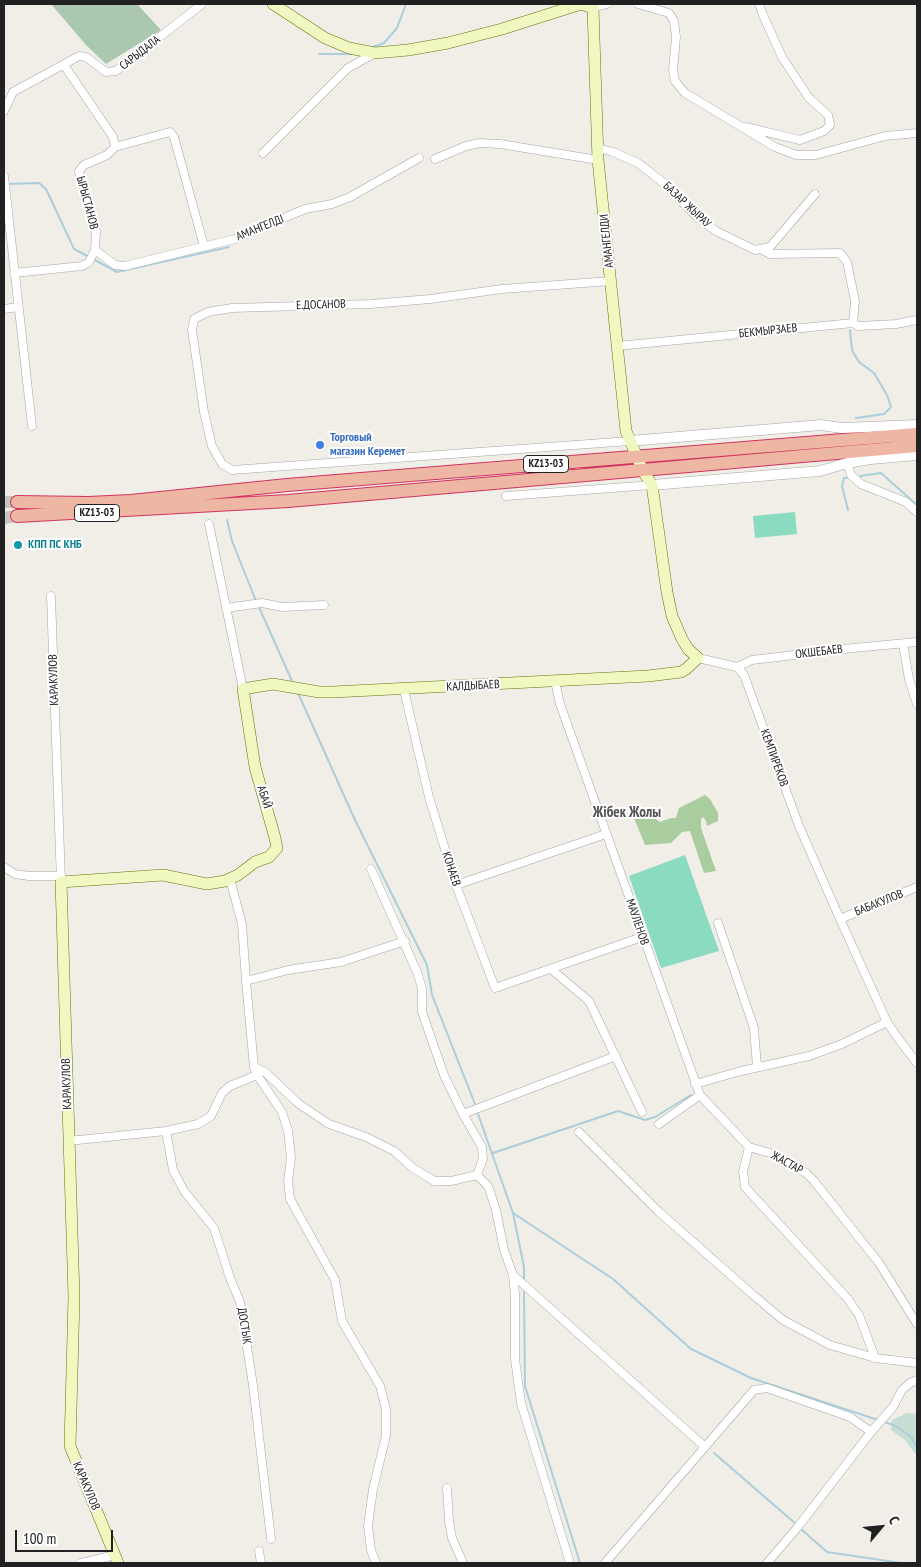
<!DOCTYPE html>
<html>
<head>
<meta charset="utf-8">
<style>
	body { margin:0 }
	#map { position:relative; width:921px; height:1567px; overflow:hidden; background:#f1eee8; font-family:"PT Sans Narrow",sans-serif }
	canvas { display:block }
	.frame { position:absolute; inset:0; border:5px solid #212121; pointer-events:none }
	.north { position:absolute; left:856px; top:1502px; width:50px; height:50px; -webkit-text-stroke:4px #fff; paint-order:stroke; rotate:62deg; font-size:14px; font-weight:700; line-height:20px; text-align:center; color:#212121 }
	.north::after { content:''; display:block; margin:auto; width:18px; height:22px; background:#212121; clip-path:polygon(50% 0,100% 100%,50% 72%,0 100%) }
	.scale { position:absolute; left:15px; top:1530px; width:98px; height:22px; box-sizing:border-box; border:2px solid #212121; border-top:0; padding-left:6px; font-size:15px; line-height:18px; white-space:nowrap; color:#212121; -webkit-text-stroke:4px #fff; paint-order:stroke }
</style>
</head>
<body>
<div id="map">
<canvas width="921" height="1567"></canvas>
<div class="frame"></div>
<div class="north">С</div>
<div class="scale">100 m</div>
</div>
<script>
const c = document.querySelector('canvas').getContext('2d');
c.lineJoin = 'round';
function fillPath(path, color) {
  c.fillStyle = color;
  c.fill(path, 'evenodd');
}
function shape(rows) {
  const path = new Path2D();
  for (const r of rows) {
    path.moveTo(r[0], r[1]);
    for (let i = 2; i < r.length; i += 2) path.lineTo(r[i], r[i + 1]);
  }
  return path;
}
function stroke(path, color, width, dash) {
  c.strokeStyle = color;
  c.lineWidth = width;
  c.lineCap = dash ? 'butt' : 'round';
  c.setLineDash(dash || []);
  c.stroke(path);
}
function label(font, color, halo, rows, align = 'center') {
  c.font = font + ' "PT Sans Narrow",sans-serif';
  c.lineWidth = 4;
  c.setLineDash([]);
  c.textBaseline = 'middle';
  c.strokeStyle = halo;
  c.fillStyle = color;
  for (const [text, x, y, turn = 0] of rows) {
    c.save();
    c.translate(x, y);
    c.rotate((+turn || 0) * Math.PI / 180);
    c.textAlign = isNaN(turn) ? turn : align;
    if (halo) c.strokeText(text, 0, 0);
    c.fillText(text, 0, 0);
    c.restore();
  }
}
const forest = shape([
	[705,795,710,799,718,813,718,821,707,826,706,821,703,817,701,819,701,828,716,871,704,873,690,831,682,832,671,843,645,845,634,818,647,812,660,822,671,818,676,818,679,808]
]);
const wetland = shape([
	[907,1413,917,1414,917,1456,905,1440,891,1430,892,1420]
]);
const cemetery = shape([
	[51,4,137,4,161,30,106,64,86,45]
]);
const pitch = shape([
	[795,512,797,534,755,538,753,516],
	[685,855,719,951,661,968,629,876]
]);
const stream = shape([
	[373,47,384,43,397,28,406,4],
	[319,54,352,54],
	[6,184,39,183,46,189,74,249,89,257],
	[93,259,117,272,229,247],
	[850,330,852,350,859,362,874,373,887,395,891,407,884,414,856,418],
	[860,476,881,473,917,505],
	[847,478,844,478,842,486,848,510],
	[227,520,232,541,256,601],
	[258,605,292,681],
	[298,693,355,820,427,965,432,995,475,1104],
	[478,1114,513,1213,524,1267,524,1279],
	[493,1153,618,1111,645,1120,655,1117,691,1095],
	[513,1213,613,1279,691,1349,751,1378,878,1420],
	[524,1292,525,1386,580,1563],
	[882,1421,896,1426,911,1437,917,1448],
	[714,1453,796,1524],
	[801,1529,827,1552,901,1563]
]);
const trunkTunnel = shape([
	[4,502,17,502],
	[4,518,17,516]
]);
const minor = shape([
	[638,4,669,13,674,21,676,37,673,70,675,81,685,93,775,147,796,155,816,155,885,136,917,133],
	[593,8,607,4],
	[4,111,13,92,79,56,86,57,106,72,116,71,202,4],
	[746,127,800,140,824,131,830,125,828,115,809,98,782,57,763,15,759,4],
	[115,147,170,132,174,137,204,246],
	[598,148,613,152,638,163,665,184,697,217,716,231,755,250,770,247,815,194],
	[263,153,348,68,375,53],
	[435,159,466,146,480,143,500,144,598,160],
	[4,176,32,426],
	[95,250,115,265,125,266,235,239,305,209,332,204,350,197,419,158],
	[762,250,770,254,840,253,847,262,855,301,853,323],
	[14,273,82,266,89,262,95,250,96,232,79,171,84,165,107,155,115,147,113,137,64,65],
	[611,281,502,289,430,299,371,304,232,308,208,312,194,319,192,330,204,412,212,446,222,464,232,470,630,441],
	[4,309,18,307],
	[617,346,853,323,858,326,896,324,917,320],
	[847,463,851,475,861,484,906,502,917,512],
	[506,496,652,485],
	[209,524,243,689],
	[51,596,61,882],
	[226,608,262,603,282,607,324,605],
	[903,644,909,679,917,704],
	[698,658,737,667,744,675,799,826,840,919,887,1022,900,1041,917,1063],
	[737,667,752,660,853,648,917,642],
	[555,681,560,704,700,1095,749,1147,777,1155,806,1173,814,1181,879,1263,917,1324],
	[404,690,429,797,456,885,495,988,642,937],
	[4,867,15,874,29,876,61,876],
	[371,869,417,972,422,988,422,1012,444,1075,463,1114,482,1147,483,1159,477,1175,488,1186,496,1210,504,1250,513,1275,515,1294,515,1359,521,1403,570,1563],
	[230,879,242,924,246,981,254,1067,257,1075,282,1112,288,1131,291,1157,288,1181,290,1199,335,1280,342,1321,380,1386,386,1409,386,1436,373,1489,368,1526,371,1550,376,1563],
	[456,885,606,834],
	[840,919,917,887],
	[718,923,754,1028,757,1067],
	[551,969,589,1001,642,1112],
	[246,981,288,970,341,962,405,941],
	[254,1067,265,1072,299,1104,329,1124,366,1137,394,1151,413,1168,434,1181,451,1181,477,1175],
	[695,1084,741,1071,809,1056,842,1044,887,1022],
	[463,1114,616,1056],
	[659,1124,700,1095],
	[166,1131,173,1170,184,1191,214,1228,230,1278,240,1302,253,1385,271,1539],
	[579,1132,658,1211,752,1294,783,1320,830,1345,875,1358,917,1363],
	[68,1141,166,1131,198,1124,211,1116,222,1093,230,1086,257,1075],
	[749,1147,743,1172,745,1187,847,1298,859,1315,875,1358],
	[513,1275,705,1447],
	[447,1488,449,1521,452,1538,463,1563],
	[259,1551,261,1563],
	[81,1563,115,1555],
	[605,1563,754,1390,767,1388,850,1417,871,1432],
	[767,1563,797,1528,871,1432,893,1407,902,1390,910,1383,917,1380]
]);
const tertiary = shape([
	[630,441,821,425,842,428,917,425],
	[652,485,820,471,847,463,871,459,917,455]
]);
const secondary = shape([
	[118,1563,70,1446,74,1297,61,882,163,875,207,884,225,881,238,875,255,862,269,857,277,848,275,838,255,767,243,689,273,684,319,692,333,692,648,676,681,672,686,669,698,658,688,649,682,639,672,616,667,592,652,485,643,471,626,431,598,160,593,8,581,4,502,29,448,43,408,50,375,53,349,48,325,38,273,4]
]);
const trunk = shape([
	[17,502,88,503,131,501,287,485,917,434],
	[17,516,288,501,917,446]
]);
const markers = [
	[320,445,5,"#3f7fe0"],
	[18,545,5,"#0f9aa8"]
];
const shields = [
	[546,464,45],
	[97,513,45]
];
const shieldNames = [
	["KZ13-03",546,464],
	["KZ13-03",97,513]
];
const streetNames = [
	["САРЫДАЛА",140,53,-38],
	["ЫРЫСТАНОВ",87,203,75],
	["БАЗАР ЖЫРАУ",687,205,43],
	["АМАНГЕЛДІ",260,228,-22],
	["АМАНГЕЛДИ",607,241,-96],
	["Е.ДОСАНОВ",321,305,-2],
	["БЕКМЫРЗАЕВ",768,331,-6],
	["ОКШЕБАЕВ",819,652,-7],
	["КАРАКУЛОВ",54,680,-92],
	["КАЛДЫБАЕВ",473,686,-3],
	["КЕМПИРЕКОВ",774,758,70],
	["АБАЙ",264,797,72],
	["КОНАЕВ",451,869,72],
	["БАБАКУЛОВ",879,903,-22],
	["МАУЛЕНОВ",637,922,71],
	["КАРАКУЛОВ",67,1084,-92],
	["ЖАСТАР",787,1163,29],
	["ДОСТЫК",244,1326,81],
	["КАРАКУЛОВ",86,1486,67]
];
const shopNames = [
	["Торговый",330,438],
	["магазин Керемет",330,452]
];
const cultureNames = [
	["КПП ПС КНБ",28,545]
];
const quarterNames = [
	["Жібек Жолы",627,813]
];
fillPath(forest, '#aacd9f');
fillPath(wetland, '#c6ded4');
fillPath(cemetery, '#aac8b0');
fillPath(pitch, '#8bdbc0');
stroke(stream, '#abcedb', 2);
stroke(trunkTunnel, '#c7c5c0', 12, [12, 6]);
stroke(minor, '#a5a5a5', 9);
stroke(tertiary, '#a5a5a5', 11);
stroke(secondary, '#64740b', 12);
stroke(trunk, '#d23260', 14);
stroke(minor, '#fff', 8);
stroke(tertiary, '#fff', 10);
stroke(secondary, '#f1f7c0', 11);
stroke(trunk, '#edb7a3', 12);
for (const [x, y, r, color] of markers) {
  const dot = new Path2D();
  dot.arc(x, y, r, 0, 2 * Math.PI);
  c.fillStyle = color;
  c.fill(dot);
  stroke(dot, '#fff', 2);
}
for (const [x, y, w] of shields) {
  const box = new Path2D();
  box.roundRect(x - w / 2, y - 8.5, w, 17, 4);
  c.fillStyle = '#fff';
  c.fill(box);
  stroke(box, '#212121', 1);
}
label('bold 11px', '#212121', null, shieldNames);
label('12px', '#212121', '#fff', streetNames);
label('bold 12px', '#366cbe', '#fff', shopNames, 'left');
label('bold 12px', '#0d838f', '#fff', cultureNames, 'left');
label('bold 15px', '#545454', '#fff', quarterNames);
</script>
</body>
</html>
